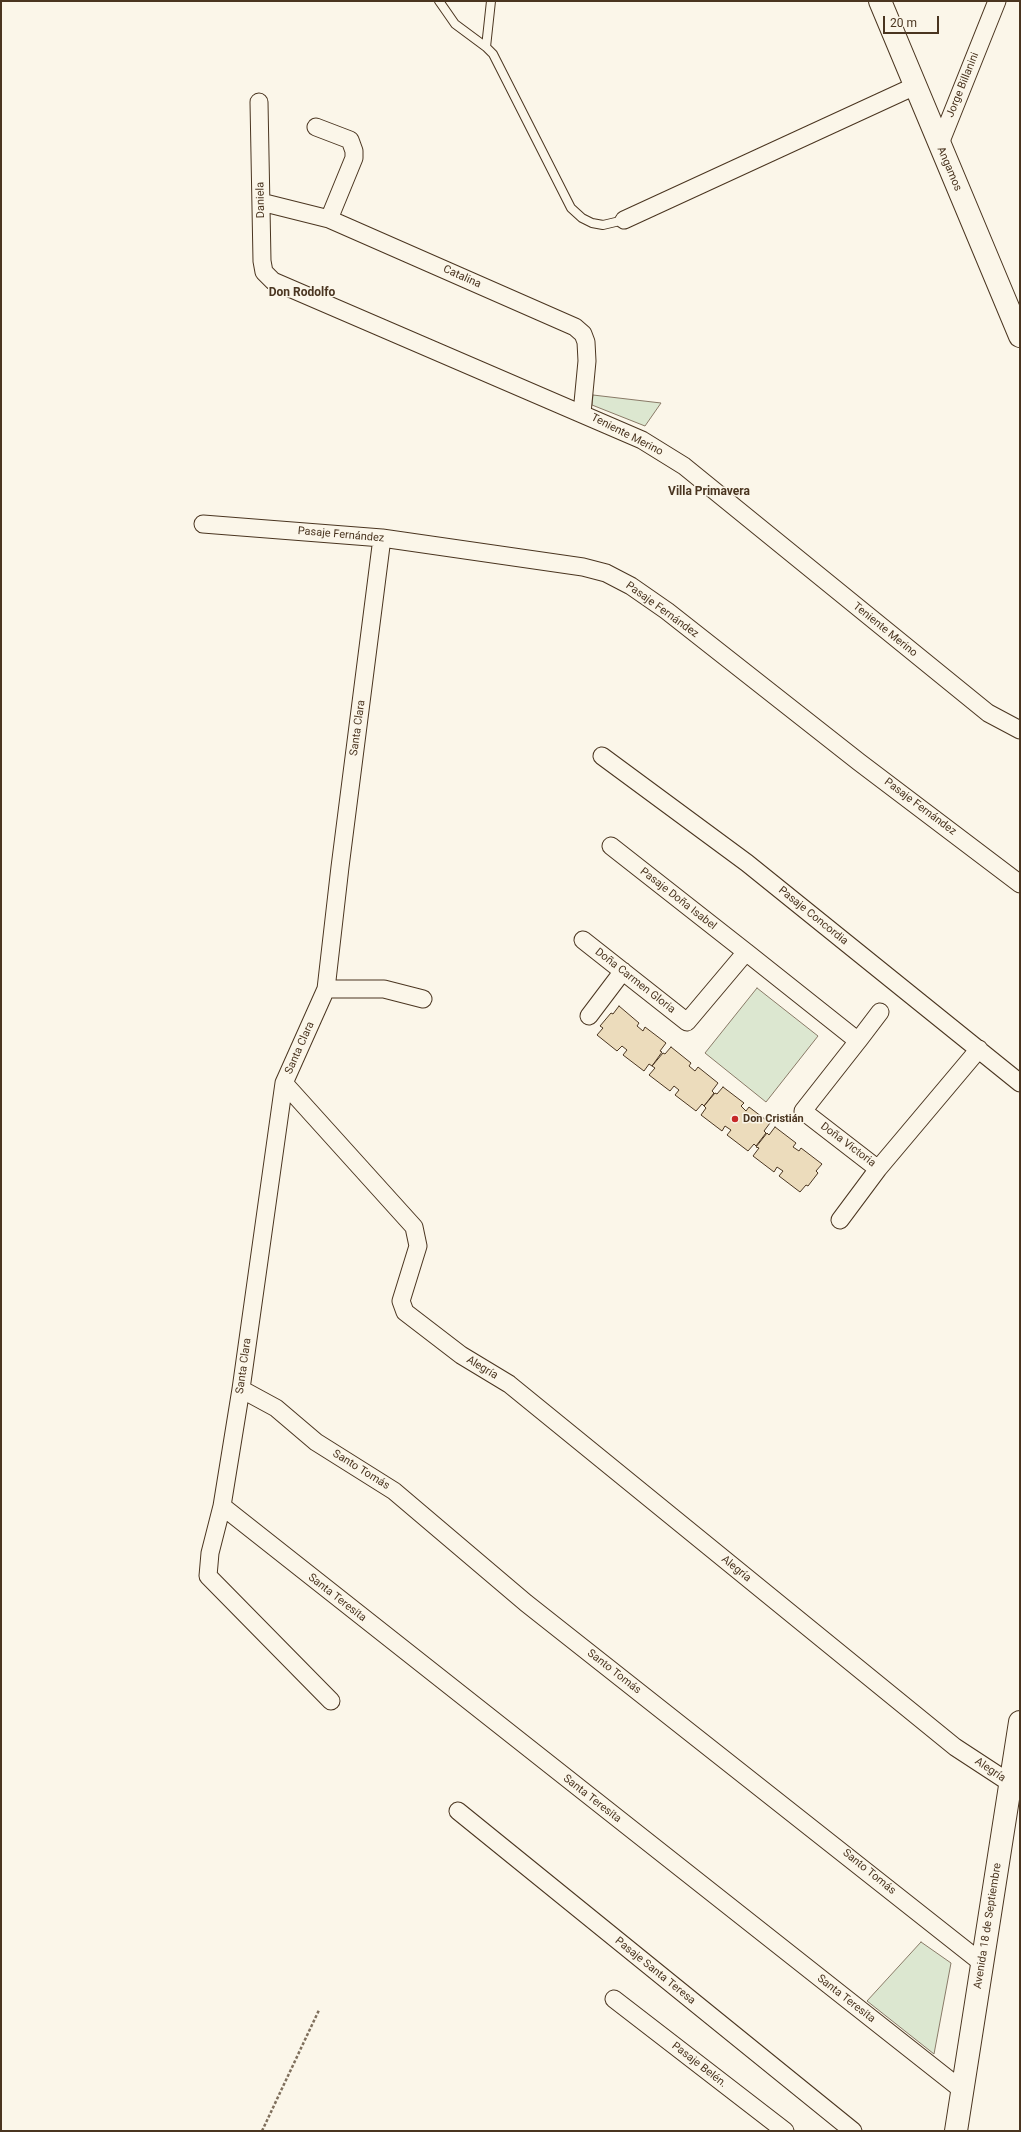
<!DOCTYPE html>
<html>
<head>
<meta charset="utf-8">
<style>
	body { margin:0 }
	#map { position:relative; width:1021px; height:2132px; overflow:hidden; background:#fbf6e9; font-family:Roboto,sans-serif }
	canvas { display:block }
	.frame { position:absolute; inset:0; border:2px solid #4a3520; pointer-events:none }
	.scale { position:absolute; left:883px; top:16px; width:56px; height:18px; box-sizing:border-box; border:2px solid #4a3520; border-top:0; padding-left:5px; font-size:12px; line-height:14px; white-space:nowrap; color:#4a3520; -webkit-text-stroke:3px #fbf6e9; paint-order:stroke }
</style>
</head>
<body>
<div id="map">
<canvas width="1021" height="2132"></canvas>
<div class="frame"></div>
<div class="scale">20 m</div>
</div>
<script>
const c = document.querySelector('canvas').getContext('2d');
c.lineJoin = 'round';
function fillPath(path, color) {
  c.fillStyle = color;
  c.fill(path, 'evenodd');
}
function shape(rows) {
  const path = new Path2D();
  for (const r of rows) {
    path.moveTo(r[0], r[1]);
    for (let i = 2; i < r.length; i += 2) path.lineTo(r[i], r[i + 1]);
  }
  return path;
}
function stroke(path, color, width, dash) {
  c.strokeStyle = color;
  c.lineWidth = width;
  c.lineCap = dash ? 'butt' : 'round';
  c.setLineDash(dash || []);
  c.stroke(path);
}
function label(font, color, halo, rows, align = 'center') {
  c.font = font + ' Roboto,sans-serif';
  c.lineWidth = 3;
  c.setLineDash([]);
  c.textBaseline = 'middle';
  c.strokeStyle = halo;
  c.fillStyle = color;
  for (const [text, x, y, turn = 0] of rows) {
    c.save();
    c.translate(x, y);
    c.rotate((+turn || 0) * Math.PI / 180);
    c.textAlign = isNaN(turn) ? turn : align;
    if (halo) c.strokeText(text, 0, 0);
    c.fillText(text, 0, 0);
    c.restore();
  }
}
const green = shape([
	[593,395,661,403,645,426,592,405,593,395],
	[757,988,818,1036,766,1102,705,1053,757,988],
	[921,1942,951,1963,934,2054,867,2001,921,1942]
]);
const building = shape([
	[619,1006,639,1023,637,1026,643,1031,645,1027,666,1043,660,1051,662,1052,652,1066,649,1064,644,1071,623,1055,627,1050,622,1046,617,1051,597,1035,603,1028,600,1026,611,1013,613,1014,619,1006],
	[671,1047,691,1063,689,1066,695,1071,698,1067,718,1083,712,1091,714,1093,704,1106,702,1104,696,1111,675,1095,679,1090,674,1086,670,1091,649,1075,655,1068,652,1066,663,1053,665,1054,671,1047],
	[723,1087,744,1103,741,1106,746,1111,749,1107,770,1123,764,1131,766,1133,756,1146,754,1144,748,1151,727,1135,731,1130,725,1126,722,1131,701,1115,706,1108,704,1106,715,1093,717,1094,723,1087],
	[775,1127,796,1143,793,1147,799,1151,801,1148,822,1164,816,1171,818,1173,808,1186,806,1185,800,1192,779,1176,783,1171,777,1167,774,1172,753,1156,759,1148,756,1147,767,1133,769,1135,775,1127]
]);
const path = shape([
	[262,2131,319,2010]
]);
const lane = shape([
	[439,1,455,24,486,47,493,54,571,208,582,218,592,223,603,225,624,220],
	[486,47,491,1]
]);
const street = shape([
	[259,102,262,261,264,272,273,281,642,440,684,466,988,713,1020,730],
	[316,127,350,140,354,151,354,158,329,219],
	[939,146,997,1],
	[261,202,329,219,575,327,583,334,586,342,587,361,582,413],
	[624,220,915,86],
	[203,524,382,538,583,567,606,573,631,586,667,611,859,762,1020,884],
	[602,756,747,863,1020,1083],
	[611,846,746,952],
	[583,940,687,1022,746,952,858,1041,803,1111,878,1169,979,1049],
	[326,989,384,989,423,999],
	[589,1016,623,971],
	[858,1041,880,1012],
	[284,1083,414,1227,418,1246,401,1301,405,1312,461,1355,509,1384,955,1747,1010,1783],
	[840,1220,878,1169],
	[241,1389,276,1408,316,1442,394,1491,526,1603,982,1963],
	[222,1506,962,2090],
	[331,1701,208,1576,210,1553,222,1506,241,1389,284,1083,326,989,340,867,382,538],
	[458,1811,853,2131],
	[614,1999,785,2131]
]);
const secondary = shape([
	[880,1,1020,336]
]);
const primary = shape([
	[956,2131,1020,1722]
]);
const markers = [
	[735,1119,4,"#c62828"]
];
const streetNames = [
	["Jorge Billanini",963,85,-68],
	["Angamos",949,169,67],
	["Daniela",261,200,-91],
	["Catalina",462,277,24],
	["Teniente Merino",627,435,27],
	["Pasaje Fernández",341,535,5],
	["Pasaje Fernández",662,610,36],
	["Teniente Merino",885,630,39],
	["Santa Clara",358,728,-82],
	["Pasaje Fernández",920,807,37],
	["Pasaje Doña Isabel",678,899,38],
	["Pasaje Concordia",813,916,39],
	["Doña Carmen Gloria",635,981,38],
	["Santa Clara",300,1048,-66],
	["Doña Victoria",848,1145,37],
	["Santa Clara",244,1366,-82],
	["Alegría",482,1368,31],
	["Santo Tomás",361,1470,32],
	["Alegría",736,1569,39],
	["Santa Teresita",337,1598,38],
	["Santo Tomás",614,1672,38],
	["Alegría",990,1770,34],
	["Santa Teresita",592,1799,38],
	["Santo Tomás",869,1872,39],
	["Avenida 18 de Septiembre",988,1926,-81],
	["Pasaje Santa Teresa",655,1971,39],
	["Santa Teresita",846,1999,38],
	["Pasaje Belén.",699,2065,38]
];
const poiNames = [
	["Don Cristián",743,1119]
];
const neighbourhoodNames = [
	["Don Rodolfo",302,293],
	["Villa Primavera",709,492]
];
fillPath(green, '#dce7d0');
stroke(green, '#887966', 1);
fillPath(building, '#ecdcbc');
stroke(building, '#4a3520', 1);
stroke(lane, '#4a3520', 10);
stroke(street, '#4a3520', 19);
stroke(secondary, '#4a3520', 24);
stroke(primary, '#4a3520', 24);
stroke(path, '#7f6f5c', 2.5, [3, 2]);
stroke(lane, '#fbf6e9', 8);
stroke(street, '#fbf6e9', 17);
stroke(secondary, '#fbf6e9', 22);
stroke(primary, '#fbf6e9', 22);
for (const [x, y, r, color] of markers) {
  const dot = new Path2D();
  dot.arc(x, y, r, 0, 2 * Math.PI);
  c.fillStyle = color;
  c.fill(dot);
  stroke(dot, '#fbf6e9', 1.5);
}
label('11px', '#4a3520', '#fbf6e9', streetNames);
label('bold 11px', '#4a3520', '#fbf6e9', poiNames, 'left');
label('bold 12px', '#4a3520', '#fbf6e9', neighbourhoodNames);
</script>
</body>
</html>
